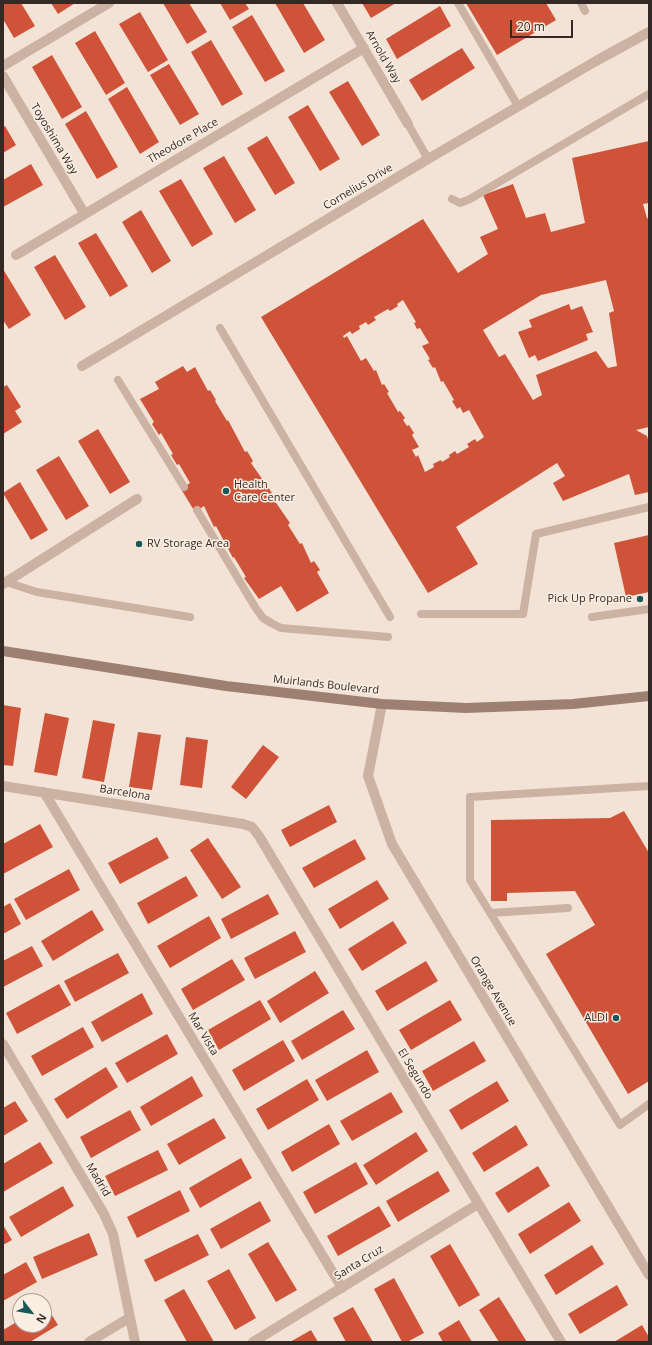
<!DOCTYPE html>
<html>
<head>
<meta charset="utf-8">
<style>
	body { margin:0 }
	#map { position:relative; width:652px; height:1345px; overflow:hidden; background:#f2e3d6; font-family:"Open Sans",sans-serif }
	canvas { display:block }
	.frame { position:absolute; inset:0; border:4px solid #352925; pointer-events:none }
	.north { position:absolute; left:12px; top:1293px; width:40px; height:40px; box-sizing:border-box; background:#faeee3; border:1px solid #ab9f97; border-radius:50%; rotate:121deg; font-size:11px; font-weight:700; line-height:16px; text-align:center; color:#352925 }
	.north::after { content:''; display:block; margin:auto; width:14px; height:18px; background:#185858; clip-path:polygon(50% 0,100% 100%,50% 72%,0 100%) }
	.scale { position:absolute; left:510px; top:20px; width:63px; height:18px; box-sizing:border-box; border:2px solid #352925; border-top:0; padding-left:5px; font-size:12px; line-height:14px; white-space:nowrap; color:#352925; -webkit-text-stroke:3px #faeee3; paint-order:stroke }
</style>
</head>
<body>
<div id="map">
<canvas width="652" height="1345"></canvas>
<div class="frame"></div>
<div class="north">N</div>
<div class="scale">20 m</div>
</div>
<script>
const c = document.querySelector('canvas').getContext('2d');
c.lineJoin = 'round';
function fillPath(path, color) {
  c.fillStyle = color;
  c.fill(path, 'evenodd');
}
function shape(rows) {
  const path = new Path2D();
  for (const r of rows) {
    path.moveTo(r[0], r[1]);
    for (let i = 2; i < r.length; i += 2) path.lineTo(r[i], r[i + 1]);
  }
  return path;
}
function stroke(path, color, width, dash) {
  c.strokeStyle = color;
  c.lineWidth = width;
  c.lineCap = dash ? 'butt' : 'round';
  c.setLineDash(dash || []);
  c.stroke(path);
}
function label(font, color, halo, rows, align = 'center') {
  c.font = font + ' "Open Sans",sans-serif';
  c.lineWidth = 3;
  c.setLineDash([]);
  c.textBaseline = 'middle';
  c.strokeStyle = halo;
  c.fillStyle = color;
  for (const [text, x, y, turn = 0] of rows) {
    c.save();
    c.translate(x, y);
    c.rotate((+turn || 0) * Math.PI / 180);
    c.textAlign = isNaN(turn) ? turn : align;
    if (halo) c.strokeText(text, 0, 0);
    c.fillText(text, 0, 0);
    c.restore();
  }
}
const building = shape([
	[3,3,21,3,35,26,14,38,3,19],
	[51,3,75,3,58,14],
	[163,3,189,3,207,32,187,44],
	[220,3,245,3,249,9,230,20],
	[275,3,303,3,325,40,304,53],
	[362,3,396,3,371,18],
	[466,3,546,3,556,20,497,55],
	[440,6,451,26,397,59,386,39],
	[140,12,168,60,148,72,119,24],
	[252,15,285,71,265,82,232,27],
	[95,31,125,83,106,95,75,43],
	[211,40,243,94,222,106,191,52],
	[462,48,475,68,422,101,409,80],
	[52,55,82,107,62,119,32,67],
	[169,64,199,114,180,125,150,75],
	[348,81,380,135,362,146,329,92],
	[127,87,159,142,140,154,108,99],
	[308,105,340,159,320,171,288,117],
	[86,111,118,167,97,179,65,124],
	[5,126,16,145,3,153,3,127],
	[267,136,295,183,275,195,247,148],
	[649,141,649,203,643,204,647,218,649,219,649,427,636,430,647,436,649,443,649,492,635,495,629,474,563,501,553,483,565,476,557,463,456,527,478,564,428,593,261,317,423,219,458,273,488,254,480,237,498,229,483,195,513,184,526,218,545,213,551,232,585,223,572,158],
	[606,280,614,311,609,313,617,366,608,368,596,351,536,375,542,395,533,400,505,354,499,357,483,330,541,295],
	[403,300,416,322,414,323,417,329,420,328,429,343,422,346,430,359,428,360,433,368,435,367,441,382,443,381,454,400,452,401,457,409,460,407,463,413,469,410,484,437,477,442,475,439,467,444,469,447,457,454,455,451,449,455,450,457,442,462,441,460,433,464,434,467,425,472,418,455,416,457,412,450,419,447,412,435,414,433,409,425,407,426,403,420,405,418,400,411,398,412,387,393,389,392,384,384,382,385,376,370,374,371,366,358,361,361,347,336,344,338,343,336,350,331,352,334,360,329,359,326,366,322,368,325,376,320,374,317,388,309,390,311,398,306,397,304],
	[224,156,256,210,235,223,203,168],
	[31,164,43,185,3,207,3,180],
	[181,179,213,234,192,247,159,191],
	[141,210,171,261,152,273,122,222],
	[96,233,128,286,110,297,78,243],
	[55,255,86,307,65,320,34,267],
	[3,269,31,315,9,329,3,320],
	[569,304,571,310,582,306,593,332,586,334,588,340,538,361,535,355,529,358,518,332,532,327,529,320],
	[183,366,187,372,195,367,208,391,210,390,216,400,215,401,227,421,228,420,245,452,247,451,253,461,251,463,272,493,270,494,290,523,288,525,300,544,302,543,311,563,314,561,320,570,317,572,329,593,297,612,281,586,259,599,244,578,246,577,234,557,233,558,216,526,214,527,204,506,195,512,181,489,190,483,179,464,177,465,171,455,173,454,161,433,159,435,152,424,154,422,140,399,159,389,155,382],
	[7,385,21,407,15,411,22,422,3,434,3,387],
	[98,429,130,482,110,494,78,441],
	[59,456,89,506,66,520,36,470],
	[20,482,48,530,31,540,3,493],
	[649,535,649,592,626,597,614,543],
	[3,705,21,708,13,766,3,765],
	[45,713,69,718,57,776,34,772],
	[93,720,115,724,104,782,82,778],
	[138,732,161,735,152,790,129,787],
	[186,737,208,740,202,788,180,785],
	[263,745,279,757,246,799,231,787],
	[329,805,337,822,290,847,281,830],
	[624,811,649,853,649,1081,628,1094,546,954,595,925,575,891,507,893,507,901,491,901,491,820,610,818],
	[40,824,53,847,3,874,3,844],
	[157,837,169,858,120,884,108,863],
	[208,838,241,887,222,899,190,850],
	[355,839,366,859,314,888,302,868],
	[69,869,80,890,26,920,14,899],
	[186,876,198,896,148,924,137,903],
	[377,880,389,899,340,929,328,909],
	[268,894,279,914,231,939,221,919],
	[10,903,21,924,3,934,3,907],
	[92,910,104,930,53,961,41,941],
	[209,916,221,938,170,968,157,946],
	[393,921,407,943,362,971,348,949],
	[295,931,306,952,255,979,244,958],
	[32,946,43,966,3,987,3,961],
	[118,953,129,973,75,1002,64,981],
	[232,959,245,980,193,1010,181,989],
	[426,961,438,981,387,1011,375,991],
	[315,971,329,993,280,1023,267,1001],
	[59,984,71,1005,17,1034,6,1013],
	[142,993,153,1014,102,1042,91,1022],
	[260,1000,271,1019,219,1050,208,1030],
	[450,1000,462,1020,411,1050,399,1030],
	[343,1010,355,1029,302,1060,291,1041],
	[83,1027,94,1047,42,1076,31,1056],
	[167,1034,178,1054,127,1083,115,1063],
	[283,1040,295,1061,244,1091,232,1070],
	[474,1041,486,1061,433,1091,422,1071],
	[367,1050,379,1072,327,1101,315,1080],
	[106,1067,118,1087,67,1119,54,1099],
	[192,1076,203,1096,151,1126,140,1107],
	[307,1079,319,1100,268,1130,256,1109],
	[497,1081,509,1101,461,1130,449,1110],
	[391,1092,403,1112,352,1141,340,1121],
	[15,1101,28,1121,3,1136,3,1108],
	[130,1110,141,1130,91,1158,80,1137],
	[214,1118,226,1138,179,1165,167,1144],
	[329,1124,340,1144,292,1172,281,1152],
	[516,1125,528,1145,484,1172,472,1153],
	[416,1132,428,1151,376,1185,363,1165],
	[40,1142,53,1163,3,1192,3,1164],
	[158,1150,168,1170,115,1196,105,1176],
	[241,1158,252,1178,200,1208,189,1188],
	[356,1162,368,1184,315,1214,303,1192],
	[538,1166,550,1186,508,1213,495,1193],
	[438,1171,450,1191,398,1222,386,1201],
	[63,1186,74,1206,21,1237,9,1217],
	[180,1190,190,1211,137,1238,127,1217],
	[260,1201,271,1221,221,1249,210,1229],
	[569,1202,581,1221,530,1254,518,1234],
	[379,1206,391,1226,338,1256,327,1236],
	[3,1225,12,1240,3,1245],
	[89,1233,98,1255,42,1279,33,1257],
	[198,1234,209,1255,155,1282,144,1260],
	[268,1242,297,1290,276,1302,248,1254],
	[450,1244,480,1295,459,1307,430,1256],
	[592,1245,604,1264,556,1295,544,1275],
	[26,1262,37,1282,3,1301,3,1275],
	[229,1269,256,1318,235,1330,207,1281],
	[394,1278,424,1333,407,1342,402,1342,374,1289],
	[617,1285,628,1305,580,1334,568,1314],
	[184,1289,214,1342,187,1342,164,1300],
	[499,1297,527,1342,499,1342,479,1310],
	[45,1304,58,1325,30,1342,3,1342,3,1330,20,1320,20,1325,44,1325],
	[353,1307,373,1342,346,1342,333,1318],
	[459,1320,472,1342,443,1342,438,1333],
	[642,1325,649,1337,649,1342,614,1342],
	[311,1330,318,1342,290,1342]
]);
const lane = shape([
	[458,3,518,106],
	[581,3,585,11],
	[408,124,428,159],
	[452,199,460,203,470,199,649,94],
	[220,328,390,617],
	[118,380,184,487],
	[197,510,255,607,263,618,271,623,281,628,388,637],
	[6,582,37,592,190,617],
	[421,614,523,614,536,534,649,507],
	[592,617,649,609],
	[649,786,470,797,470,880,620,1125,649,1104],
	[491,913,568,908]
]);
const street = shape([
	[337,3,408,124],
	[3,66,109,3],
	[3,76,84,213],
	[16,255,364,48],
	[82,366,428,159,596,61,649,32],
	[3,584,137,499],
	[382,704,368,776,392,844,649,1275],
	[3,786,243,824,252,827,259,836,561,1342],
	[44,792,342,1288],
	[3,1044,104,1214,113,1234,135,1342],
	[89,1342,129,1318],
	[253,1342,478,1204]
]);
const secondary = shape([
	[3,651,226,686,382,704,466,708,573,704,649,696]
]);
const markers = [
	[226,491,4,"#185858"],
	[139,544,4,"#185858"],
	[640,599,4,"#185858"],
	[616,1018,4,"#185858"]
];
const streetNames = [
	["Arnold Way",383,57,60],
	["Toyoshima Way",54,139,59],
	["Theodore Place",183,141,-30],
	["Cornelius Drive",358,187,-31],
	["Muirlands Boulevard",326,685,6],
	["Barcelona",125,793,9],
	["Orange Avenue",493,991,59],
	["Mar Vista",203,1034,59],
	["El Segundo",415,1074,59],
	["Madrid",98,1180,59],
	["Santa Cruz",359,1263,-32]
];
const poiNames = [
	["Health",234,485],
	["Care Center",234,498],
	["RV Storage Area",147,544],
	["Pick Up Propane",632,599,"right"],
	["ALDI",608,1018,"right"]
];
fillPath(building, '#ce5339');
stroke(lane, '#cbb2a2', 8);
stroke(street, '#cbb2a2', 10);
stroke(secondary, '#9e8073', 10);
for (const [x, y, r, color] of markers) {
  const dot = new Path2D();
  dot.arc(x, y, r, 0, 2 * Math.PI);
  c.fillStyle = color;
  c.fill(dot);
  stroke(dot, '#faeee3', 1.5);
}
label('11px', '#352925', '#faeee3', streetNames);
label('11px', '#352925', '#faeee3', poiNames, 'left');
</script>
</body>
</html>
